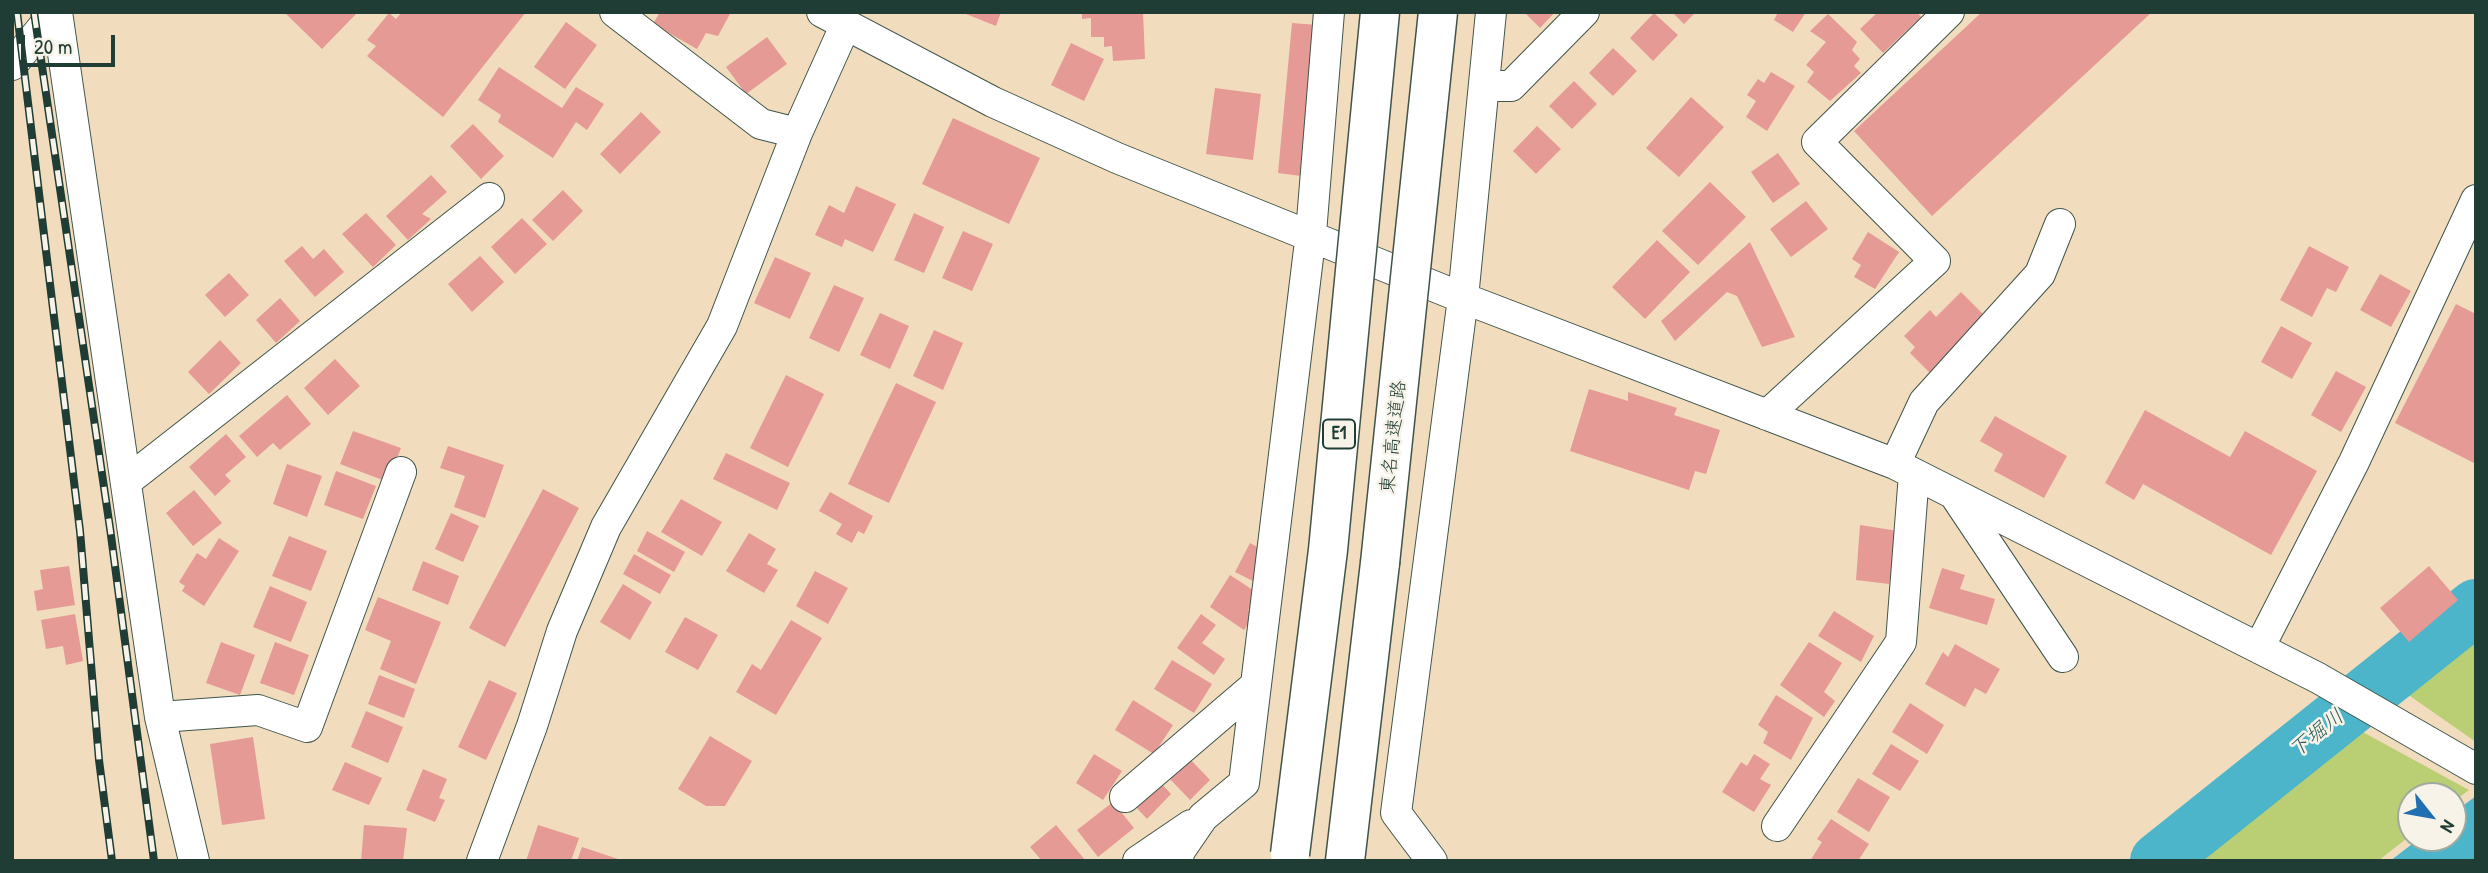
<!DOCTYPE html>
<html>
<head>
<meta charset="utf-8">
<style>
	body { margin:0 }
	#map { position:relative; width:2488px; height:873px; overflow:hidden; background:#f2dcbe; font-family:"Patrick Hand",sans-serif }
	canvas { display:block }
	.frame { position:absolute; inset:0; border:14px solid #1f3d34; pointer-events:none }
	.north { position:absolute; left:2397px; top:782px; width:70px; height:70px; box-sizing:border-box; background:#f7f3e8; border:2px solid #a1aaa0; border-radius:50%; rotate:121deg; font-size:19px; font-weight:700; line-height:28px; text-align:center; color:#1f3d34 }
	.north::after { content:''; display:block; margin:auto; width:24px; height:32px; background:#1f6fb2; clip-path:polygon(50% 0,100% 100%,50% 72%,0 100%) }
	.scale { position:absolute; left:21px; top:35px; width:94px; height:32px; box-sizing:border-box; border:4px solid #1f3d34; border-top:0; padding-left:9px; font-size:21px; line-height:24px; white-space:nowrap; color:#1f3d34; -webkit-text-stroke:5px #f7f3e8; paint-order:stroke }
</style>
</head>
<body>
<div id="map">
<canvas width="2488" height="873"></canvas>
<div class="frame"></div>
<div class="north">N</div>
<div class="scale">20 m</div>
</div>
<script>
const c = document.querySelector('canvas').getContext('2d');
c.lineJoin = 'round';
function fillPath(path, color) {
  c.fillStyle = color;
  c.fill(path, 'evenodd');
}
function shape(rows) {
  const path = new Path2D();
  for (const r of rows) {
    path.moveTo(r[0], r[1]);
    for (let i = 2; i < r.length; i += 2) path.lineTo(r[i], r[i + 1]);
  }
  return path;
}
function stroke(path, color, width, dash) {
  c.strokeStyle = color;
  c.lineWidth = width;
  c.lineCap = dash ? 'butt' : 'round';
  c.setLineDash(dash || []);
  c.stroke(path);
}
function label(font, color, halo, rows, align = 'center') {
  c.font = font + ' "Patrick Hand","Klee One",sans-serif';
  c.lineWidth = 5;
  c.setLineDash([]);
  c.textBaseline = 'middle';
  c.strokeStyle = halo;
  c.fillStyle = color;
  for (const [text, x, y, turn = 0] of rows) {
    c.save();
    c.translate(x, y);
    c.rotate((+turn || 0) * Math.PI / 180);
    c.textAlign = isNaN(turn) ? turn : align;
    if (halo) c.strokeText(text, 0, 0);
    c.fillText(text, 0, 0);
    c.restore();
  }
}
const green = shape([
	[2476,604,2476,742,2397,687],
	[2350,725,2469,790,2453,802,2453,796,2411,796,2411,835,2378,861,2176,861]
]);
const water = shape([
	[2476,796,2476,861,2390,861,2420,838,2453,838,2453,813]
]);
const river = shape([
	[2158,861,2476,607]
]);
const building = shape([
	[284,12,354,12,356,14,322,49],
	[402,12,526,12,443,117,367,56,376,46,367,40,389,13,396,19],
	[660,12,731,12,718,36,706,33,697,49,653,24],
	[961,12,1001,12,996,26],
	[1082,12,1143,12,1145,59,1113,61,1112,46,1104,47,1104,37,1091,37,1091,18,1082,19],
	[1524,12,1555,12,1540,28],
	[1672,12,1696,12,1684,24],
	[1778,12,1806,12,1793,32,1774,20],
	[1878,12,1917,12,1921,17,1883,53,1860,29],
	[1982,12,2152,12,1932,216,1854,131],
	[1654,13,1678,35,1653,61,1630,38],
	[1828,14,1857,42,1852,50,1860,59,1854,66,1861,73,1830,101,1807,82,1814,72,1806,65,1826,42,1810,31],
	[566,22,597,45,565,89,534,67],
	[1292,23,1318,25,1301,176,1278,173],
	[767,37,787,64,746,94,726,67],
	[1071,43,1104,59,1084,101,1051,85],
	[1613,48,1637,71,1613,96,1589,73],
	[499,67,562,108,576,87,604,104,587,130,576,122,553,158,498,122,501,115,478,100],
	[1771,72,1795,86,1767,131,1746,117,1756,101,1747,95,1758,79,1764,83],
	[1574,81,1597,104,1572,129,1549,106],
	[1215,88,1261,94,1253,160,1206,154],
	[1691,97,1724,127,1679,177,1646,148],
	[641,112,661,132,620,174,600,154],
	[953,118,1040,158,1009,224,922,184],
	[473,124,504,156,481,179,450,146],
	[1537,126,1561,149,1536,174,1513,151],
	[1778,153,1800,184,1773,203,1751,172],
	[431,175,447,192,422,214,431,219,408,240,386,216],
	[1710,182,1746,217,1698,265,1662,231],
	[856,186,896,204,873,252,845,239,842,247,815,235,829,205,844,213],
	[563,190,583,211,553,241,532,220],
	[1806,201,1828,229,1791,257,1770,229],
	[366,213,396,245,373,267,342,234],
	[914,213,944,227,924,273,894,260],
	[522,218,547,244,515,274,491,247],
	[963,231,993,244,972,291,942,278],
	[1868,232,1899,252,1875,289,1854,277,1861,265,1852,259],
	[1657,240,1690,272,1645,319,1612,287],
	[1750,242,1795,337,1762,347,1737,296,1727,292,1675,341,1661,321],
	[302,246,313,259,324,249,344,272,315,297,284,261],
	[2309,246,2349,267,2336,292,2327,288,2312,317,2280,300],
	[480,256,504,282,472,312,448,284],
	[775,257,811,273,790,319,754,303],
	[229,273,249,295,225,317,205,295],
	[2380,274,2411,291,2391,327,2360,310],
	[834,285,864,298,839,352,809,338],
	[1961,292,1987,318,1930,373,1910,353,1915,347,1904,336,1930,310,1936,317],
	[280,298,300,321,276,343,256,320],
	[2456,304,2476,314,2476,464,2395,423],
	[880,313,909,326,890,369,860,355],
	[2281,326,2312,343,2292,379,2261,362],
	[934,330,963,343,943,390,913,376],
	[220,340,241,363,209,394,188,372],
	[335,359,360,386,328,415,304,388],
	[2336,371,2366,387,2341,432,2311,415],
	[786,375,824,394,788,467,750,448],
	[896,383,936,402,889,503,848,484],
	[1589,389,1628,401,1628,392,1677,408,1674,415,1720,430,1706,474,1695,471,1689,490,1570,451],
	[287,395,311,424,280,450,273,443,257,457,239,436],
	[2145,410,2230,457,2245,431,2317,471,2271,555,2143,484,2134,500,2105,483],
	[1995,416,2067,456,2044,498,1994,471,2003,454,1980,441],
	[353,431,401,448,388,482,340,464],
	[226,434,246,457,225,475,231,481,215,496,189,467],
	[448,446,504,465,485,518,454,507,465,476,440,468],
	[726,453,790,483,777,510,713,479],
	[287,464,322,476,307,517,273,504],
	[336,471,376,486,363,519,324,505],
	[543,489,579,508,505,647,469,628],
	[194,490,222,523,193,546,166,513],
	[830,492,873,516,864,534,858,531,852,543,836,534,842,524,819,511],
	[681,499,722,522,702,556,661,532],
	[451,513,479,526,463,562,435,549],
	[1860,525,1898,531,1889,584,1856,580],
	[647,531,685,552,674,572,637,551],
	[749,533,776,549,767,564,778,570,764,593,726,571],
	[289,536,327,551,311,591,272,576],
	[219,538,239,551,204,606,182,591,185,586,179,582,197,553,206,559],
	[1250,543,1263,550,1259,584,1235,572],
	[634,554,671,575,660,594,623,574],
	[423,561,459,576,448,605,412,590],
	[69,566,75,605,37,611,34,591,43,589,40,570],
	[2429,566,2458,600,2409,642,2380,608],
	[1942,568,1965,575,1960,589,1995,599,1987,625,1929,608],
	[815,571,848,588,828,624,796,606],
	[1230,575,1259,594,1248,610,1254,614,1244,630,1210,607],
	[623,584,652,602,630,640,600,622],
	[270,586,307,602,291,642,253,627],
	[378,597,441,622,416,684,380,669,391,641,365,630],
	[1834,611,1874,636,1861,662,1818,636],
	[75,614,83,661,66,665,63,646,46,649,41,620],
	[1201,614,1216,625,1202,643,1225,659,1214,675,1177,648],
	[685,617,718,635,698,670,665,652],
	[791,620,822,638,776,715,736,692,752,664,761,670],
	[221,642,255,655,240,695,206,683],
	[275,642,309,655,294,695,260,683],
	[1809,642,1842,663,1824,692,1835,701,1824,717,1780,685],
	[1955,644,2000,669,1986,694,1975,688,1965,707,1925,684,1943,652,1948,657],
	[1172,660,1212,684,1194,713,1154,689],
	[379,675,415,689,404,718,368,704],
	[489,680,517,693,486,760,458,747],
	[1776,695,1813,718,1791,760,1763,743,1768,732,1758,725],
	[1133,700,1173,725,1154,754,1115,730],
	[1910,703,1944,725,1927,754,1892,732],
	[366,711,403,727,388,763,351,747],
	[710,736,752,761,725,806,706,806,678,789],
	[253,737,265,819,222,825,210,744],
	[1891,744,1919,761,1900,791,1872,774],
	[1094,754,1122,771,1103,800,1076,783],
	[1754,754,1770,764,1760,779,1771,785,1754,812,1722,792,1741,762,1747,766],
	[1190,759,1210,780,1190,800,1170,779],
	[345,762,382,778,369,805,332,790],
	[423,769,447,779,439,798,445,800,435,822,406,810],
	[1858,778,1890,797,1869,832,1837,812],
	[1158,780,1171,794,1147,819,1134,805],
	[1113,802,1134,828,1098,857,1077,830],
	[1831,819,1869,844,1858,861,1810,861,1822,842,1817,839],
	[364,825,407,828,403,861,361,861],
	[538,825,579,838,571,861,526,861],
	[1056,825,1086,861,1042,861,1030,847],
	[582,847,621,860,621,861,577,861]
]);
const minor = shape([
	[57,12,160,717,194,861],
	[615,12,761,124,797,133],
	[822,12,993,102,1117,158,1463,298,1895,464,2318,678,2476,769],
	[12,65,55,12],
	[1484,86,1511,86,1584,12],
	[1767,415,1935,261,1817,142,1949,12],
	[1895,464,1924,402,2040,274,2060,224],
	[127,481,489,198],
	[1954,494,2063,657],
	[2259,648,2354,462,2476,200],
	[160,717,258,710,307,727,401,472],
	[1125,797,1256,685],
	[1777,826,1901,642,1914,474],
	[482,861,532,726,562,631,606,527,722,326,797,133,846,24],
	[1138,861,1191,825],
	[1178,861,1179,852,1203,817,1244,783,1311,233,1329,12],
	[1432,861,1396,813,1463,298,1491,12]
]);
const highway = shape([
	[1345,861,1380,563]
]);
const rail = shape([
	[17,12,80,531,99,760,112,861],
	[34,12,110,528,154,861]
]);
const highwayBridge = shape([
	[1380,563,1438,12],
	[1290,854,1328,550,1380,12]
]);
const shields = [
	[1339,434,32]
];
const shieldNames = [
	["E1",1339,434]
];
const streetNames = [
	["東名高速道路",1394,437,-84]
];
const waterNames = [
	["下堀川",2317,734,-39]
];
fillPath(green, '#bacf73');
fillPath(water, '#4cb5ca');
stroke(river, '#4cb5ca', 56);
fillPath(building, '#e59a95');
stroke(minor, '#3f5549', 32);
stroke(highway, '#3f5549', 41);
stroke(minor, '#fff', 30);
stroke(highway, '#fff', 38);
stroke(rail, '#1f3d34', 8);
stroke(rail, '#f7f3e8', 5, [16]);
stroke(highwayBridge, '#3f5549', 41, []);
stroke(highwayBridge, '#fff', 38);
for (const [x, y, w] of shields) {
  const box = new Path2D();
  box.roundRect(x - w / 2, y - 14.5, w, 29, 5);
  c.fillStyle = '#f7f3e8';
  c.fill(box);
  stroke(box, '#1f3d34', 2);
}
label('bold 18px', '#1f3d34', null, shieldNames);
label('19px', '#1f3d34', '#f7f3e8', streetNames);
label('italic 21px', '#2a5b5a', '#f7f3e8', waterNames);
</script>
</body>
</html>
